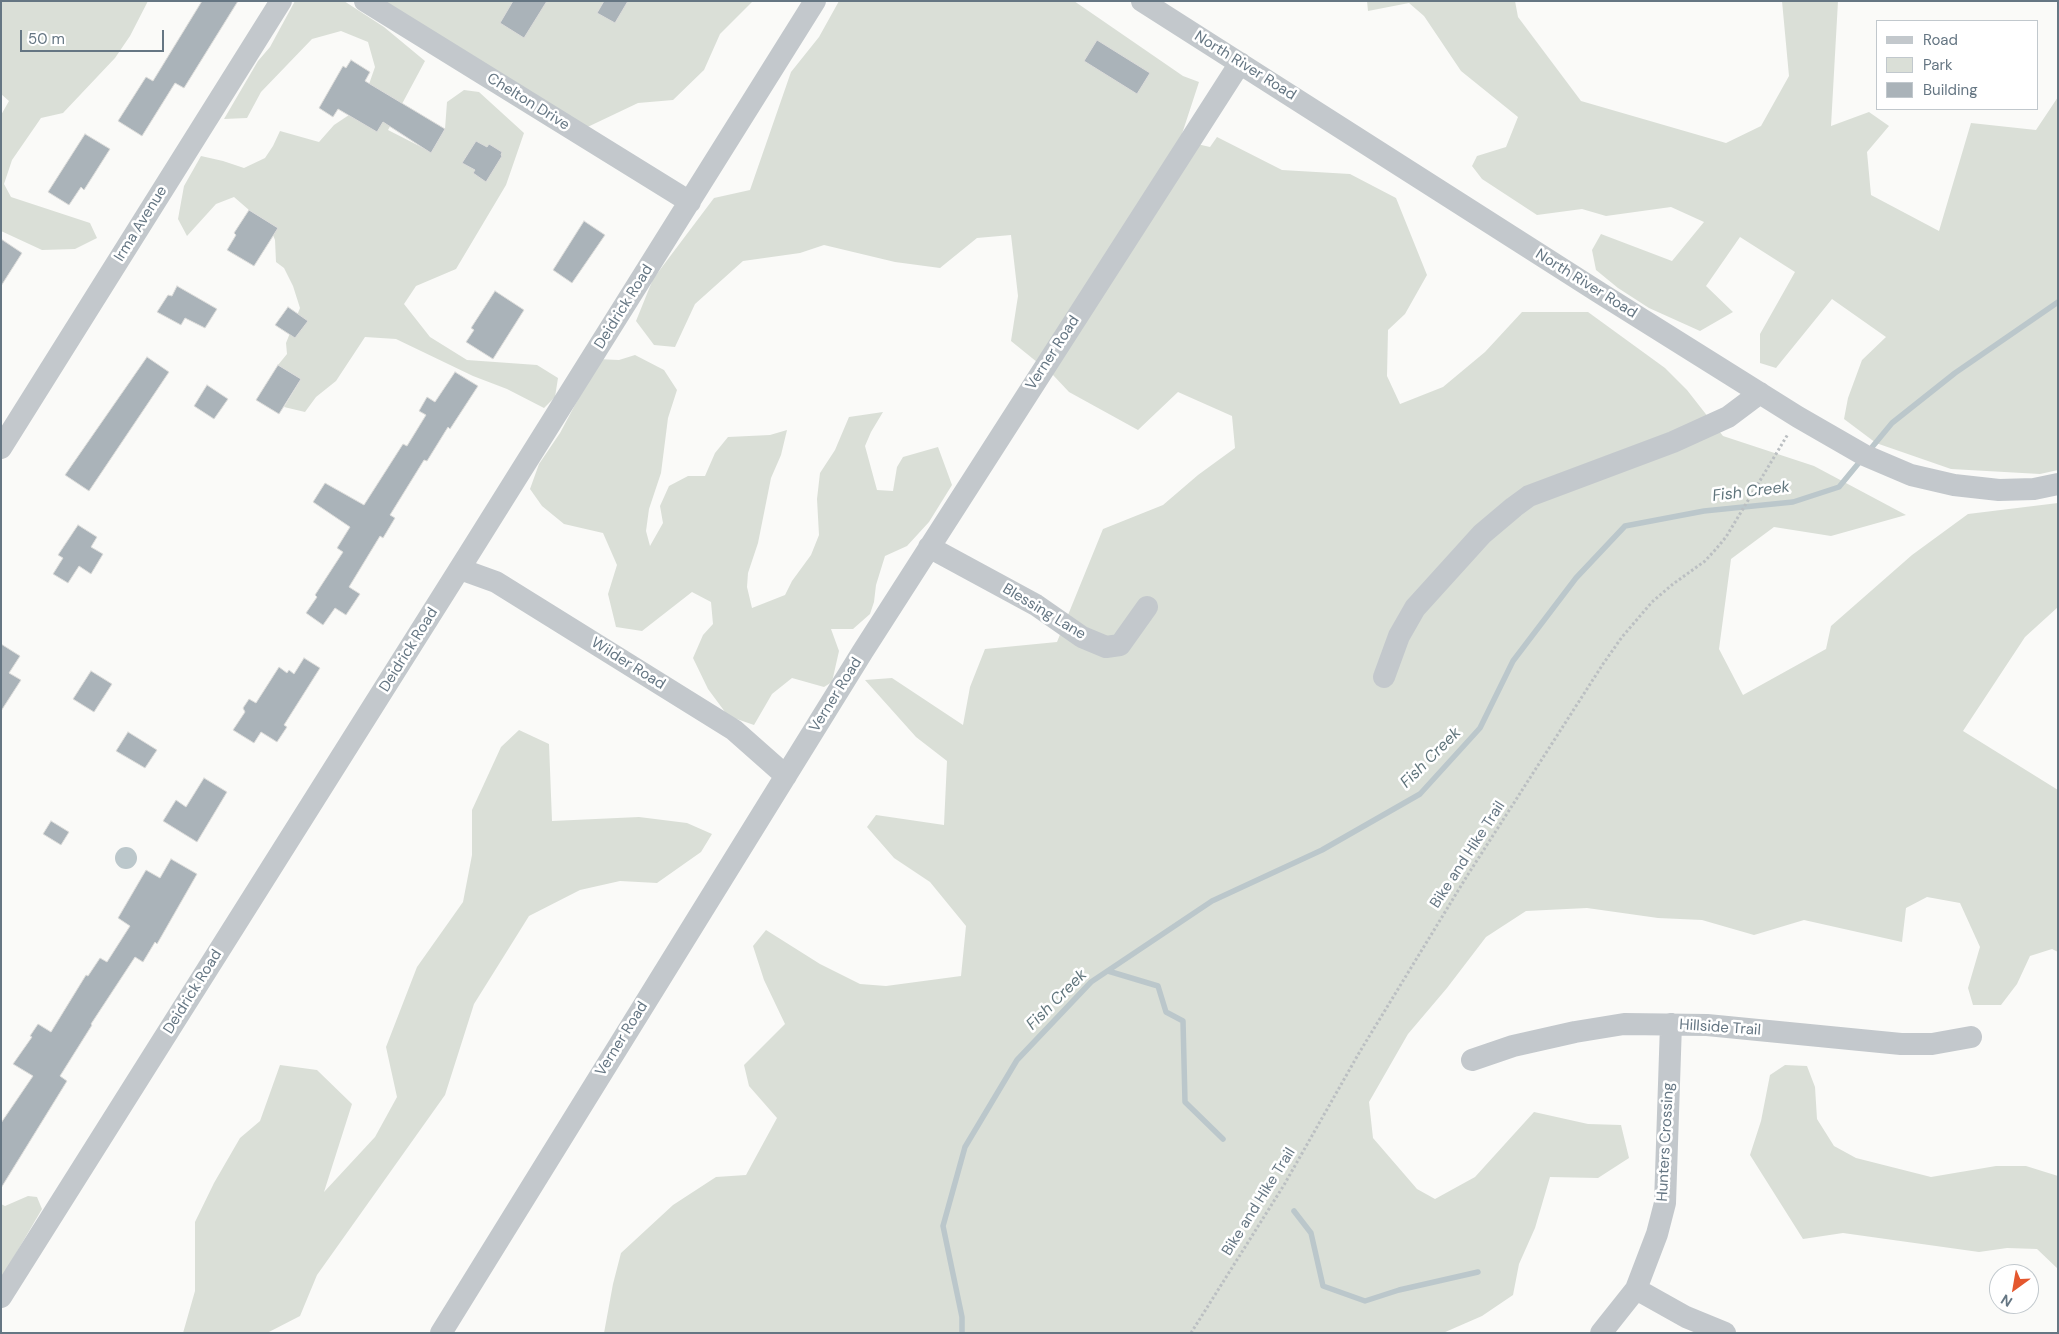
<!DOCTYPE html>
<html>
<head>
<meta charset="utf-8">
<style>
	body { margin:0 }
	#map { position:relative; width:2059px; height:1334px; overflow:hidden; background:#fafaf8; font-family:"DM Sans",sans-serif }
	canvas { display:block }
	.frame { position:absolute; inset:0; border:2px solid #657683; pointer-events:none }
	.legend { position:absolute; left:1876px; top:20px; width:162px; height:90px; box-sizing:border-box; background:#fff; border:1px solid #c1c8cd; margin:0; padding:6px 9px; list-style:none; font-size:15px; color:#657683 }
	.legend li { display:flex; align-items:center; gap:10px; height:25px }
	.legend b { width:25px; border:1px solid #c1c8cd }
	.north { position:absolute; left:1989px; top:1264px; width:50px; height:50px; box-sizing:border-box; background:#fff; border:1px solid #c1c8cd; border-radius:50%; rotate:212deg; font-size:14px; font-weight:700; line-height:20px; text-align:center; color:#657683 }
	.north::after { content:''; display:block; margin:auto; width:18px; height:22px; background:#e4572e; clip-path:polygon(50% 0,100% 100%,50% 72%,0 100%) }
	.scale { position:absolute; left:20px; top:30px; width:144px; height:22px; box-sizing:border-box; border:2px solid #657683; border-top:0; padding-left:6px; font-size:15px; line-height:18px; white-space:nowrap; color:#657683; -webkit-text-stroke:4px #fff; paint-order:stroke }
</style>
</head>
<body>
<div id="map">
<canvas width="2059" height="1334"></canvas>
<div class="frame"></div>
<ul class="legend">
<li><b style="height:6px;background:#c3c8cc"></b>Road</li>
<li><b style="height:14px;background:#dadfd7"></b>Park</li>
<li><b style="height:14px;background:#aab3b9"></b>Building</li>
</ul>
<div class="north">N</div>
<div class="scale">50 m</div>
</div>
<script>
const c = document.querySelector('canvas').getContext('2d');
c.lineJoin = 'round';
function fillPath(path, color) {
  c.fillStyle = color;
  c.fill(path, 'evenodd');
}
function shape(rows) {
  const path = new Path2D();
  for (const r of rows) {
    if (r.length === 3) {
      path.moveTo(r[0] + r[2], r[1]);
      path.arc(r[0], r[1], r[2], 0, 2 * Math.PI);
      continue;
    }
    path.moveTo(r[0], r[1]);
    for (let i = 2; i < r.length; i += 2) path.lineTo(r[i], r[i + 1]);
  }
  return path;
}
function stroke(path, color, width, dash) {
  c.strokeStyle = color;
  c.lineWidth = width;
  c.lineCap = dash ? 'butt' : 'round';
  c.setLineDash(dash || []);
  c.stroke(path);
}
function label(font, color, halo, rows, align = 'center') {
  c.font = font + ' "DM Sans",sans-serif';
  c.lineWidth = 5;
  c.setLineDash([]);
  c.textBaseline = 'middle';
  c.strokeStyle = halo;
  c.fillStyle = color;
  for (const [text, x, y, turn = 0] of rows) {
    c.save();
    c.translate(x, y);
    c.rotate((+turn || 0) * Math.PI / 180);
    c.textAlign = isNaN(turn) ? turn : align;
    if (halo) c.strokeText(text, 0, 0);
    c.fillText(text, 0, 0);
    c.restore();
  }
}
const green = shape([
	[1,1,148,1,130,36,115,58,63,113,41,118,12,160,4,184,11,197,90,223,97,238,75,249,42,250,1,231,1,115,9,101,1,94],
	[295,1,344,1,384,27,425,61,388,130,431,152,445,129,447,102,464,90,479,92,524,133,506,185,456,269,416,286,404,304,430,337,467,360,537,365,558,378,555,397,544,408,507,389,473,376,396,339,365,337,336,381,316,397,305,412,284,407,301,379,278,365,287,354,286,343,300,308,293,286,284,268,276,262,275,240,273,235,278,228,249,210,234,197,216,204,187,236,178,219,184,186,201,156,223,161,244,168,265,158,273,146,280,131,319,142,334,125,361,107,375,67,368,42,341,31,312,39,261,92,247,118,224,119,258,61,270,47],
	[365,1,753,1,720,34,704,70,673,100,638,103,577,132],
	[839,1,1074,1,1183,76,1199,82,1180,140,1210,147,1217,137,1282,170,1350,174,1396,198,1427,275,1405,314,1388,330,1387,376,1400,404,1443,387,1485,352,1522,312,1588,312,1665,368,1687,390,1723,436,1814,466,1906,515,1831,536,1774,527,1731,559,1719,649,1743,695,1826,649,1831,626,1912,555,1968,514,2058,503,2058,607,2025,637,1963,731,2058,790,2058,952,2052,949,2030,956,2017,984,2001,1005,1973,1005,1968,988,1980,947,1960,903,1927,897,1906,908,1902,942,1804,920,1754,935,1702,920,1658,918,1587,908,1526,911,1486,937,1447,988,1408,1034,1369,1102,1373,1138,1417,1189,1435,1199,1475,1177,1534,1112,1588,1124,1621,1125,1629,1158,1598,1178,1550,1177,1535,1228,1519,1264,1513,1295,1482,1316,1443,1333,604,1333,613,1284,621,1253,673,1205,716,1177,746,1175,777,1118,749,1086,744,1065,785,1024,764,980,753,946,766,930,820,964,860,984,886,986,961,976,966,926,930,882,894,858,867,827,876,815,944,825,947,761,916,737,865,680,892,678,963,725,970,687,985,649,1057,642,1103,529,1163,505,1198,475,1235,448,1232,416,1178,392,1138,430,1069,392,1053,375,1011,341,1018,296,1011,235,977,238,940,268,895,262,824,245,800,253,743,261,695,304,675,347,654,345,636,321,653,279,714,198,750,190,791,72,819,37],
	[1367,1,1515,1,1518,17,1581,101,1726,143,1761,126,1789,76,1782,1,1838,1,1831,126,1869,112,1889,126,1867,152,1871,195,1939,231,1971,123,2036,130,2058,97,2058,470,2040,474,1951,469,1876,443,1844,419,1848,398,1862,360,1886,337,1832,299,1776,368,1760,363,1760,334,1795,272,1740,237,1706,286,1733,312,1700,331,1649,308,1618,288,1596,270,1592,250,1601,234,1672,261,1704,222,1671,207,1606,216,1582,209,1537,215,1482,179,1472,166,1477,156,1506,147,1518,117,1461,71,1424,16,1409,3,1368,11],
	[635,355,664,370,677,390,668,418,661,473,649,509,646,531,650,546,663,523,660,506,669,486,688,476,705,476,715,453,728,437,770,435,787,430,781,455,771,478,758,543,748,573,747,587,752,608,785,595,792,581,811,555,819,535,817,499,820,473,835,450,849,417,883,412,871,432,865,446,877,490,893,491,897,467,903,457,938,447,952,485,929,522,907,546,885,556,876,585,874,602,870,614,853,629,831,629,839,651,832,682,824,687,792,678,772,694,754,725,728,716,708,689,693,658,703,635,713,624,711,602,692,592,642,631,616,627,608,594,617,565,603,533,564,524,542,506,530,489,539,464,560,433,592,373,596,359,619,360],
	[519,730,549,744,552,821,639,817,687,823,712,834,701,852,657,883,620,881,580,890,529,916,474,1004,445,1095,317,1275,300,1316,267,1333,183,1333,195,1291,195,1222,214,1183,240,1138,260,1121,280,1065,317,1070,352,1104,324,1192,375,1137,397,1097,386,1047,417,967,463,902,472,855,472,810,501,747],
	[1785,1065,1807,1066,1815,1087,1817,1119,1834,1146,1856,1158,1931,1177,1996,1166,2026,1166,2058,1176,2058,1269,2037,1249,2007,1248,1979,1252,1843,1233,1803,1239,1750,1155,1761,1121,1770,1075],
	[28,1196,37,1197,42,1209,1,1279,1,1204,5,1206]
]);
const water = shape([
	[126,858,11]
]);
const stream = shape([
	[1868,452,1892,423,1955,373,2058,302],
	[1108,971,1158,986,1166,1012,1183,1021,1185,1102,1223,1139],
	[1294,1211,1311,1233,1323,1286,1365,1301,1399,1290,1478,1272],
	[962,1333,962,1317,943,1226,965,1147,1017,1060,1091,982,1212,901,1322,850,1420,794,1480,728,1513,661,1576,578,1625,526,1704,511,1793,502,1839,487,1862,459]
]);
const building = shape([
	[202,1,238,1,184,88,175,83,142,136,118,121,146,77,153,81,202,1],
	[513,1,547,1,524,38,500,23,513,1],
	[604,1,628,1,615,23,597,13,604,1],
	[1097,40,1150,73,1137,94,1084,61,1097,40],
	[351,60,370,72,365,81,445,129,431,153,383,122,377,132,338,109,333,117,319,108,343,66,346,68,351,60],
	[85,134,110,149,84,190,81,187,69,205,48,192,85,134],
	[476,141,487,147,489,144,502,152,501,155,502,156,486,182,473,173,475,170,462,163,476,141],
	[249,210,278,228,254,266,227,250,236,235,234,233,249,210],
	[584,221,605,235,572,283,553,270,584,221],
	[1,239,22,253,1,286,1,239],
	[177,286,217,309,205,328,185,318,181,325,157,312,168,295,172,296,177,286],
	[495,291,524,310,493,359,466,342,474,330,471,328,495,291],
	[288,307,308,321,295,338,275,325,288,307],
	[147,357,169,372,89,491,65,475,147,357],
	[278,365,301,379,279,414,256,400,278,365],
	[455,372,478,386,450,429,448,427,427,461,424,460,390,515,395,518,383,538,380,536,349,587,360,594,346,615,335,608,323,625,306,613,317,597,315,595,343,552,337,548,350,527,313,502,325,483,364,505,403,444,407,446,426,415,419,411,427,397,435,402,455,372],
	[207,385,228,399,214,419,194,406,207,385],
	[78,525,97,537,91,547,103,554,91,574,79,566,68,583,53,574,63,558,58,555,78,525],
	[1,644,20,656,9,673,21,680,1,711,1,644],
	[304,658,320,668,284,725,287,727,277,742,261,732,254,743,233,730,245,712,243,708,249,699,256,703,279,667,287,673,289,670,294,674,304,658],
	[91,671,112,684,94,712,73,699,91,671],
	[128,732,157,750,145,768,116,751,128,732],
	[204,778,227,792,197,842,163,821,176,800,186,807,204,778],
	[51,821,69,832,61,845,43,834,51,821],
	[171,859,197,874,157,944,155,942,143,962,135,957,91,1024,92,1025,60,1076,67,1081,1,1188,1,1123,33,1076,13,1064,32,1037,30,1036,38,1024,51,1032,86,975,88,976,100,958,107,962,130,926,118,918,146,870,160,878,171,859]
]);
const path = shape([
	[1191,1333,1284,1185,1359,1053,1467,876,1603,664,1622,637,1652,602,1673,584,1705,561,1716,549,1726,537,1788,434]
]);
const minor = shape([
	[365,1,690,202],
	[1142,1,1600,293,1798,417,1864,455,1911,475,1954,485,1999,490,2034,489,2058,484],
	[1,448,281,1],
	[929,547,1036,605,1082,637,1106,647,1120,645,1147,607],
	[460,569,496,582,734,730,786,776],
	[1384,677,1399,636,1415,608,1482,534,1514,507,1529,496,1673,442,1728,417,1760,393],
	[1472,1060,1513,1046,1575,1032,1624,1024,1707,1025,1901,1044,1932,1044,1971,1037],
	[1636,1289,1686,1317,1725,1333],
	[1,1297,472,549,815,1],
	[441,1333,863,651,1240,63],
	[1601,1333,1636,1289,1657,1234,1665,1203,1671,1024]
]);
const streetNames = [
	["North River Road",1245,66,32],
	["Chelton Drive",528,102,32],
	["Irma Avenue",141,224,-58],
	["North River Road",1586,284,32],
	["Deidrick Road",624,307,-58],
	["Verner Road",1053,353,-57],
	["Blessing Lane",1044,612,31],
	["Deidrick Road",409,650,-58],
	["Wilder Road",628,664,32],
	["Verner Road",836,695,-58],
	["Bike and Hike Trail",1468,855,-57],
	["Deidrick Road",193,992,-58],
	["Hillside Trail",1720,1028,4],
	["Verner Road",622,1039,-58],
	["Hunters Crossing",1666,1142,-87],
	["Bike and Hike Trail",1259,1202,-58]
];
const waterNames = [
	["Fish Creek",1751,492,-7],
	["Fish Creek",1431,758,-45],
	["Fish Creek",1057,1000,-45]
];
fillPath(green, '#dadfd7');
fillPath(water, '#bbc7cb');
stroke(stream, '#bbc7cb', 5.5);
fillPath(building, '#aab3b9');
stroke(building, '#dcdcda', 1);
stroke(path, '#bbbfc2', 3, [2.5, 2.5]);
stroke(minor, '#c3c8cc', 22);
label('15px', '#657683', '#fff', streetNames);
label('italic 16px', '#60757c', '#fff', waterNames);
</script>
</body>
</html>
